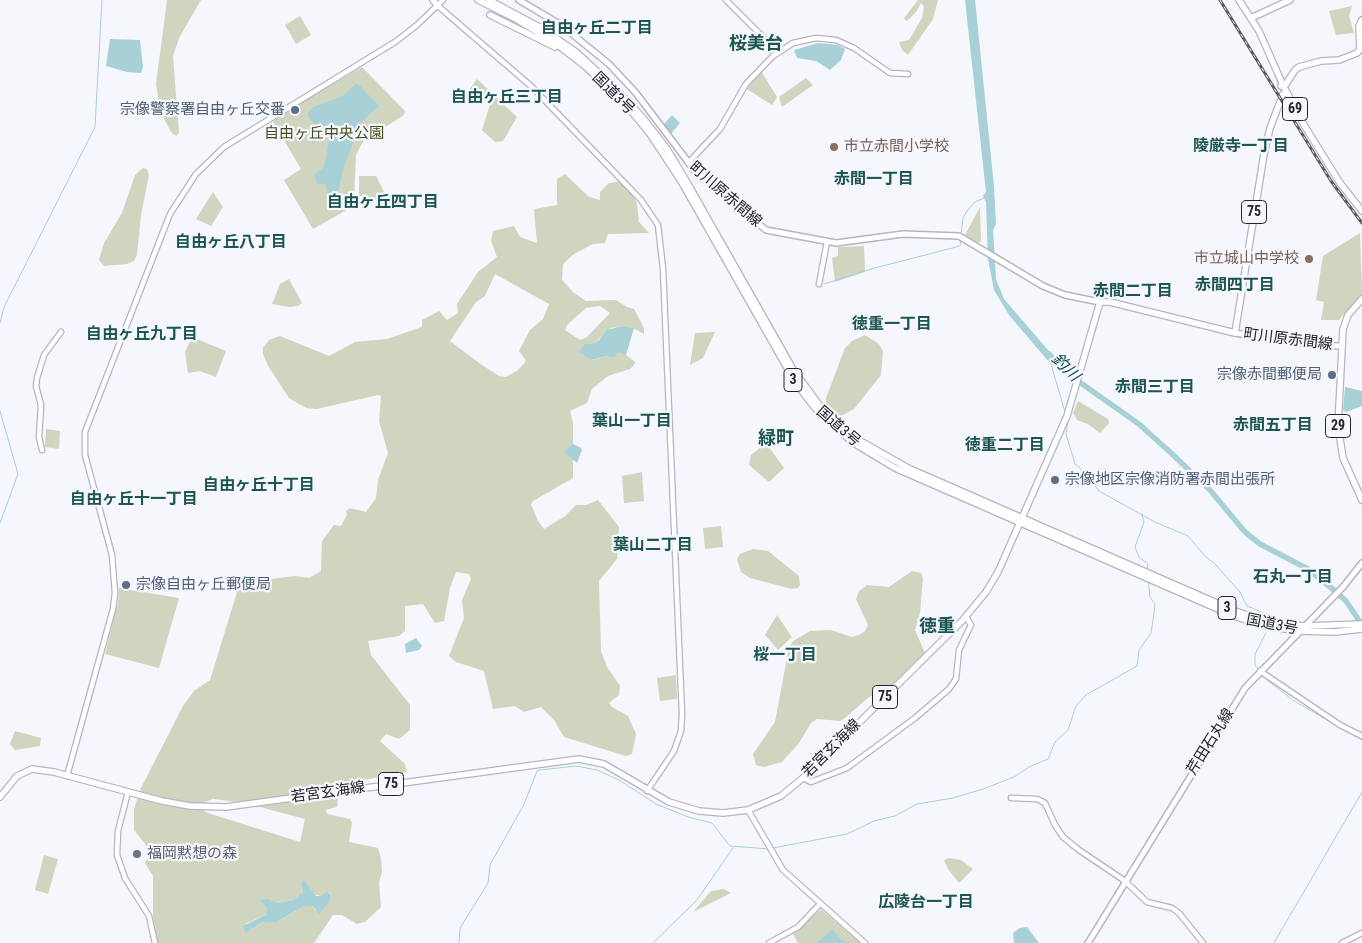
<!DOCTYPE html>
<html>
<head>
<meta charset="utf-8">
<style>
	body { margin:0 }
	canvas { display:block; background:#f6f6fd }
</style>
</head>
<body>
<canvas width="1362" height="943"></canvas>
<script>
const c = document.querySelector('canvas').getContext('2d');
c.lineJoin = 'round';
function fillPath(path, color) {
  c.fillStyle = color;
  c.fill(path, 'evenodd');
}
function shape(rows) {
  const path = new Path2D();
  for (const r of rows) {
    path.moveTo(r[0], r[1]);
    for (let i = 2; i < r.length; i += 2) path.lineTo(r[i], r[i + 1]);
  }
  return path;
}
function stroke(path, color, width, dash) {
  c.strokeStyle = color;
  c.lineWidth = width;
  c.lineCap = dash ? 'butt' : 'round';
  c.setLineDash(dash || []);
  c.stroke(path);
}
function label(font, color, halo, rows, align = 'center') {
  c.font = font + ' "Roboto Condensed","Noto Sans JP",sans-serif';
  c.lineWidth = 4.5;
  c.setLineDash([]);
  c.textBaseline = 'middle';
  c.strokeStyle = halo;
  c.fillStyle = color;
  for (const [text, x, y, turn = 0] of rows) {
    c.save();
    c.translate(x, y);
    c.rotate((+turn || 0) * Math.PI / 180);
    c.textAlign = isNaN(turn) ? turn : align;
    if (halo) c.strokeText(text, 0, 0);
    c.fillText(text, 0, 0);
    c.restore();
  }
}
const green = shape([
	[167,0,201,0,179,38,173,56,179,133,176,136,171,132,161,113,156,84],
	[918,0,938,0,933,19,908,55,902,50,899,42,909,40,922,18,924,6,921,3,916,12,907,21,904,18],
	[1352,6,1349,16,1354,33,1336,35,1329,11],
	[300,16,311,35,296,44,285,25],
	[362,67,405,111,404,115,363,141,356,155,354,198,351,205,345,211,313,229,284,180,301,169,272,120],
	[761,71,777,97,772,105,747,89],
	[806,78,813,85,782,107,779,97],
	[477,79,517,117,503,141,495,142,482,130,491,101,479,91,475,91,468,100,460,102],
	[143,168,147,169,149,175,141,215,137,255,134,261,127,264,104,266,99,260,104,243,122,213,135,175],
	[565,174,589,197,600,200,600,192,609,183,622,181,631,190,637,204,639,222,649,233,608,234,605,243,593,244,574,254,563,264,562,280,573,292,586,301,616,300,627,307,634,309,644,328,644,334,633,328,622,326,611,328,582,354,593,360,607,356,613,358,618,351,626,355,635,362,634,365,630,369,608,376,592,389,587,403,570,411,573,423,573,478,533,501,531,504,538,521,544,529,565,516,576,505,586,505,598,500,619,527,617,559,599,581,601,651,607,667,620,686,619,695,609,703,612,707,628,716,636,734,632,754,626,756,564,737,554,720,541,707,524,712,515,706,493,709,484,671,456,662,449,656,464,618,462,600,471,579,469,574,456,572,450,588,444,621,435,623,423,604,405,606,405,631,399,636,368,641,371,655,410,705,410,730,399,739,386,734,380,741,405,764,407,772,347,783,338,781,329,785,330,795,338,799,337,807,326,810,327,814,350,819,352,823,349,842,378,848,381,858,382,872,379,883,381,907,365,922,357,924,342,915,333,915,314,943,158,943,153,917,153,876,145,863,149,856,149,849,134,830,134,809,140,790,183,706,194,691,210,680,241,579,258,576,271,579,295,576,309,578,321,571,322,541,334,525,341,526,347,515,346,511,350,508,366,512,376,498,378,480,388,453,379,421,381,396,378,395,317,409,306,408,289,398,268,366,263,354,263,348,269,340,280,336,329,356,355,342,387,339,422,327,422,320,439,311,447,320,458,313,457,304,478,272,497,257,491,241,493,231,514,226,520,237,537,243,534,209,557,205,557,179],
	[495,274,549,304,543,319,530,330,519,351,526,361,518,370,506,377,499,376,482,365,450,341,476,302,485,296],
	[600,306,610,313,587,337,580,340,565,330,567,325,586,308],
	[213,799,245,803,305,819,300,842,208,813,204,811,203,803],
	[304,881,312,894,321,896,330,893,331,896,316,911,313,906,304,906,276,922,263,922,251,930,245,924,267,914,267,908,259,900,277,903,293,900,303,892,301,883],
	[359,176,376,176,388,200,359,196],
	[213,192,223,207,211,226,196,219],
	[980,207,981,241,978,243,965,235],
	[1360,233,1362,294,1339,320,1321,320,1324,302,1316,300,1323,256],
	[864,246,865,272,835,282,832,258,838,256,838,247],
	[289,279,302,303,298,306,290,307,272,304,280,284],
	[715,332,703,358,690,365,695,333],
	[865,335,879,344,883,351,881,375,854,409,839,417,830,415,825,408,826,398,845,348,852,341],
	[192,337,226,351,216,377,200,371,188,373,185,352],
	[1078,401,1108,419,1109,423,1100,433,1088,424,1077,420,1073,413],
	[46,429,60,431,59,449,45,447],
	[766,443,784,468,769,482,749,465,751,455],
	[642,472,644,501,624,503,622,476],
	[721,526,723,547,705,549,703,528],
	[753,549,768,551,799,576,800,585,798,588,792,589,750,578,741,572,737,559,740,554],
	[912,571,921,573,923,578,920,613,915,630,925,653,923,665,896,686,869,697,845,718,840,721,817,719,811,723,799,743,782,762,764,767,756,765,753,754,775,722,789,647,793,641,810,631,831,630,852,637,859,635,865,631,868,625,856,599,859,591,867,585,889,587],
	[119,588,179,598,159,668,105,654,118,603],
	[777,615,792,637,778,650,765,635],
	[676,675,677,699,660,701,657,678],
	[15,731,41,738,40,746,15,750,10,744],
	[44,855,58,859,48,894,35,890],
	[949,858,961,860,973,869,959,883,948,869,944,860],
	[724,889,731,893,693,912,711,891],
	[822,910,844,929,860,943,798,943,793,934,819,911]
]);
const water = shape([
	[965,0,975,0,994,186,996,224,993,230,996,279,1004,299,1054,357,1049,362,1009,315,994,290,988,259,986,202,983,196,986,192],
	[110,39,140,40,143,67,141,73,127,72,106,66],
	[818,43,838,45,845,49,841,60,830,70,816,61,797,58,794,50],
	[357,83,379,106,361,122,344,167,339,188,335,194,328,193,326,184,318,184,316,182,315,174,324,167,330,135,324,132,312,144,313,133,316,126,309,118,308,114,313,107,343,96],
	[672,115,680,123,671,134,664,124],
	[622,326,634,328,626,355,618,352,613,358,607,356,591,360,579,352,585,344,592,344,599,340,607,330],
	[1345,387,1362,391,1362,406,1346,412,1343,410],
	[573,444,581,448,582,450,577,463,564,452],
	[416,638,422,646,419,650,406,653,405,644],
	[304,880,316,896,321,896,327,892,331,895,329,902,319,914,313,906,304,906,276,922,263,922,246,933,243,926,267,914,267,908,259,900,268,899,277,903,293,900,303,892,301,883],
	[1027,927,1039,943,1014,943,1013,933,1020,928],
	[833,929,839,938,848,943,817,943]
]);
const stream = shape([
	[961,234,963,218,967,211,975,202,984,198],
	[824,284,871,269,960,246,961,238],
	[0,323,4,307,95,127,102,0],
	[1050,361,1065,412],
	[0,411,18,474,0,523],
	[1068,421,1066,434,1075,464,1086,473,1099,491,1155,522,1188,536,1206,557,1215,564,1240,592,1247,606,1269,615],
	[1142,515,1144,522,1135,547,1139,557,1148,564,1147,569],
	[1258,669,1255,665,1255,654,1266,633],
	[1267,680,1294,701,1362,740],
	[773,848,847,834,874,821,895,816,917,804,953,798,983,789,1014,777,1029,767,1048,759,1055,742,1068,730,1076,706,1086,695,1137,666,1139,650,1151,633,1154,613,1155,604,1150,597,1148,580],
	[459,943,460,928,488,883,490,865,524,804,537,771,540,770,576,766,597,770,619,780,656,804,688,817,712,823,730,846,769,849],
	[653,943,697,900,733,848],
	[1274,943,1362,792]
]);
const river = shape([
	[1049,354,1068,374,1139,424,1171,453,1210,490,1245,532,1260,544,1308,569,1335,591,1346,601,1362,625]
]);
const tertiary = shape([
	[726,0,778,52],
	[438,6,532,87,641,200,658,225,663,269,682,714,681,731,674,751,647,791],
	[688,163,720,129,746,84,773,56,793,43,816,38,836,40,854,48,890,73,908,74],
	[819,284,827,242],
	[42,450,39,437,41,405,36,386,37,378,44,355,61,332],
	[1260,671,1340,725,1362,736],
	[67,776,113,609,115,593,112,555,85,455,85,432,170,214,196,174,224,147,395,42,417,25,443,0],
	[803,778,811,782,847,768,915,718,949,689,956,679,959,650,971,625,966,617],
	[128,792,118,831,117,855,125,878,149,916,155,943],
	[1011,798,1037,799,1045,803,1055,825,1063,837,1079,850,1125,881,1147,902,1172,908,1179,913,1203,943],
	[748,810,783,870,865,943],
	[769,943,798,927,820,904],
	[1342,943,1362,933]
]);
const secondary = shape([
	[519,0,561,25,609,64,636,93,695,171,766,230,836,243,903,234,959,236,1043,286,1065,295,1100,302],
	[1235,333,1314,345,1341,346],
	[1088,943,1245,688,1343,587,1362,563]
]);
const primary = shape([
	[1239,0,1259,31,1283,85,1304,125,1340,183,1362,211],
	[1251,18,1290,0],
	[1281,86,1286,84,1295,70,1299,67,1321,61,1339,60,1357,53,1360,49,1359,26,1362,20],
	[1362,299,1348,315,1343,329,1338,426,1343,458,1362,500],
	[0,797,17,776,32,769,54,772,162,801,190,806,226,807,579,759,604,764,669,802,699,811,723,813,748,810,781,796,803,778,962,621,986,592,998,572,1067,416,1100,302,1110,302,1235,333,1264,154,1270,128,1283,94]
]);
const trunk = shape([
	[433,0,438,6],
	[478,0,514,18,554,42,585,66,627,106,650,134,681,181,795,382,815,408,852,442,895,468,1234,616,1264,626,1299,631,1335,632,1362,629],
	[489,0,543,29,576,52,615,88,643,118,667,149,688,184,794,371,820,406,855,438,908,468,1235,611,1266,621,1304,626,1362,624],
	[490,15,555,47]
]);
const rail = shape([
	[1220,0,1331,181,1362,223]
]);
const markers = [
	[295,110,5,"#5c6f8a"],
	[834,147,5,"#8d6e63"],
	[1309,259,5,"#8d6e63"],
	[1332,375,5,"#5c6f8a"],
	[1055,480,5,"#5c6f8a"],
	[126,585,5,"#5c6f8a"],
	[137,854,5,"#6b7280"]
];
const shields = [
	[1295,109,25],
	[1254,212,25],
	[793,380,18],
	[1338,426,25],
	[1227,608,18],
	[885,697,25],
	[391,784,25]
];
const shieldNames = [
	["69",1295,109],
	["75",1254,212],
	["3",793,380],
	["29",1338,426],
	["3",1227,608],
	["75",885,697],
	["75",391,784]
];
const streetNames = [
	["国道3号",613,94,45],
	["町川原赤間線",725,195,41],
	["町川原赤間線",1288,340,7],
	["国道3号",838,427,41],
	["国道3号",1272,625,11],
	["芹田石丸線",1211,742,-58],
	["若宮玄海線",832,749,-45],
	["若宮玄海線",328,793,-8]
];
const serviceNames = [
	["宗像警察署自由ヶ丘交番",285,110],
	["宗像赤間郵便局",1322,375],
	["宗像地区宗像消防署赤間出張所",1065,480,"left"],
	["宗像自由ヶ丘郵便局",136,585,"left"]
];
const parkNames = [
	["自由ヶ丘中央公園",324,134]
];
const educationNames = [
	["市立赤間小学校",844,147],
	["市立城山中学校",1299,259,"right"]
];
const worshipNames = [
	["福岡黙想の森",147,854]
];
const neighbourhoodNames = [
	["自由ヶ丘二丁目",597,29],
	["自由ヶ丘三丁目",507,98],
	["陵厳寺一丁目",1241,147],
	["赤間一丁目",874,180],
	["自由ヶ丘四丁目",383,203],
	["自由ヶ丘八丁目",231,243],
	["赤間四丁目",1235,286],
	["赤間二丁目",1133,292],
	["徳重一丁目",892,325],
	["自由ヶ丘九丁目",142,335],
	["赤間三丁目",1155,388],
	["葉山一丁目",632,422],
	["赤間五丁目",1273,426],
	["徳重二丁目",1005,446],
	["自由ヶ丘十丁目",259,486],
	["自由ヶ丘十一丁目",134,500],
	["葉山二丁目",653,546],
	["石丸一丁目",1293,578],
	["桜一丁目",785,656],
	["広陵台一丁目",926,903]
];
const waterNames = [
	["釣川",1065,368,44]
];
const quarterNames = [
	["桜美台",756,44],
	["緑町",776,439],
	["徳重",937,627]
];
fillPath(green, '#d0d5bf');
fillPath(water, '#a7d0d7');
stroke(stream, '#a7d0d7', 1);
stroke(river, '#a7d0d7', 5.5);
stroke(tertiary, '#b6b4c5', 7);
stroke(secondary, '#b6b4c5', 8);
stroke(primary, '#b6b4c5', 8);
stroke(trunk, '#b6b4c5', 8);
stroke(tertiary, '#fff', 4.5);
stroke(secondary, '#fff', 5);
stroke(primary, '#fff', 5.5);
stroke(trunk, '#fff', 5.5);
stroke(rail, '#59595f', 3);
stroke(rail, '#f6f6fd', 1, [4]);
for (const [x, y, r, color] of markers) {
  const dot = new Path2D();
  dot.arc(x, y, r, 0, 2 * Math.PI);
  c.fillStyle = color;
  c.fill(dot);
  stroke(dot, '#f6f6fd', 2);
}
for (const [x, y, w] of shields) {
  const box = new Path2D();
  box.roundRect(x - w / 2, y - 11.5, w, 23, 4);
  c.fillStyle = '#f6f6fd';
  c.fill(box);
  stroke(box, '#24242a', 1);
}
label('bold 14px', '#24242a', null, shieldNames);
label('15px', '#24242a', '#f6f6fd', streetNames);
label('15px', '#4e5e75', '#f6f6fd', serviceNames, 'right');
label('15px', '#454e1b', '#f6f6fd', parkNames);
label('15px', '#785e54', '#f6f6fd', educationNames, 'left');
label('15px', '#5b616d', '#f6f6fd', worshipNames, 'left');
label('bold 16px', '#1b5653', '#f6f6fd', neighbourhoodNames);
label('italic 16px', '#094850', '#f6f6fd', waterNames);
label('bold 18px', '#1b5653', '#f6f6fd', quarterNames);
</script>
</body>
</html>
